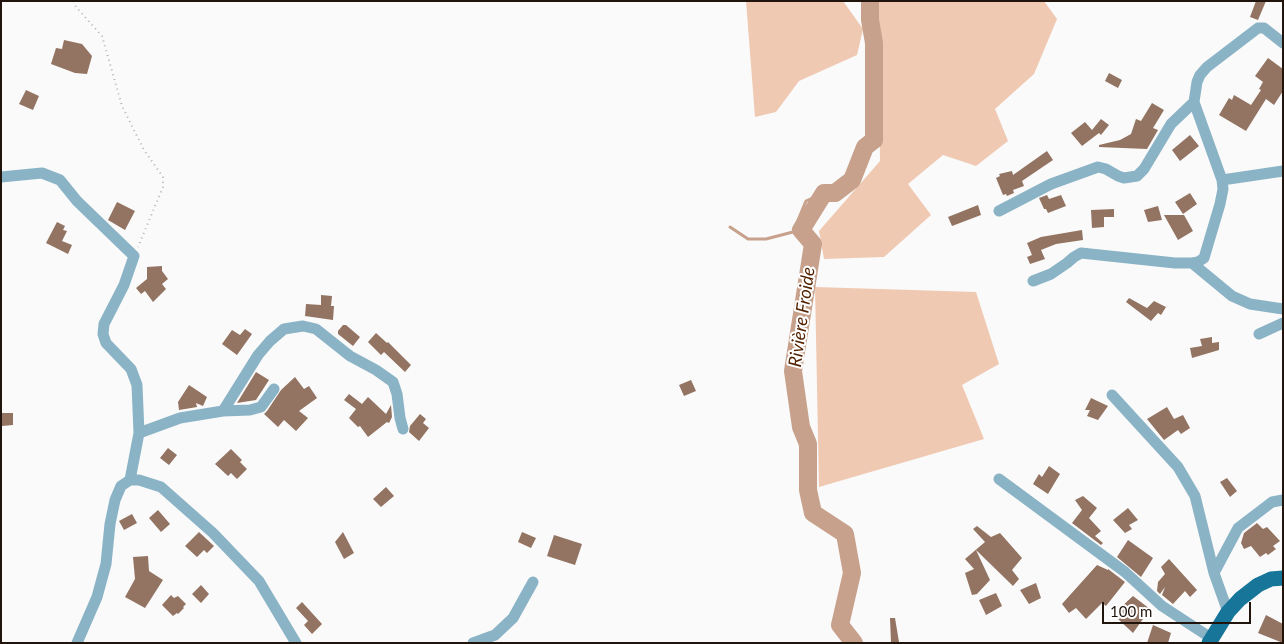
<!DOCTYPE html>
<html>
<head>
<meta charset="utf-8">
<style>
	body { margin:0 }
	#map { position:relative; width:1284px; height:644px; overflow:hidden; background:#fafafa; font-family:Lato,sans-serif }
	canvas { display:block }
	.frame { position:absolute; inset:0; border:2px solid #20140d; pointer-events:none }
	.scale { position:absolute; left:1102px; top:602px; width:149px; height:22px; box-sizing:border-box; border:2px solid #20140d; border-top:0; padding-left:6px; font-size:15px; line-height:18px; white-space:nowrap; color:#20140d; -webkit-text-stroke:4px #fff; paint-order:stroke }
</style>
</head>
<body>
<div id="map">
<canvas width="1284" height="644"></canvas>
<div class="frame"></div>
<div class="scale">100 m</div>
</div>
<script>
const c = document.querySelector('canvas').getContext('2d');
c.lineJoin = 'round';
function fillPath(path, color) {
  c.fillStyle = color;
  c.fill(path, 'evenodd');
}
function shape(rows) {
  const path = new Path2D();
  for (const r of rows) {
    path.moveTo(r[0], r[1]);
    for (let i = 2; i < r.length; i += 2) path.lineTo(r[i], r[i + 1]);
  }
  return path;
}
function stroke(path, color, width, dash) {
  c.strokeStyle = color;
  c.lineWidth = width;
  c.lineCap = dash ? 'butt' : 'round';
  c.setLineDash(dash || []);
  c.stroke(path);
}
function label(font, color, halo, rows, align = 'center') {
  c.font = font + ' Lato,sans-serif';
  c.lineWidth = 4;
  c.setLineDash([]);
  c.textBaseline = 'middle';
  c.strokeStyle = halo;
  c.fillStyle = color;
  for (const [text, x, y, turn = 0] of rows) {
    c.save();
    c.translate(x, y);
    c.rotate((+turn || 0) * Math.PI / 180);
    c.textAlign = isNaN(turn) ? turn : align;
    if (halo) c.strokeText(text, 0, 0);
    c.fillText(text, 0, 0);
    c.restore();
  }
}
const green = shape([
	[746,1,843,1,863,29,857,55,799,81,776,112,755,117],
	[878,1,1044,1,1057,19,1034,74,995,109,1008,141,976,166,943,155,908,184,931,215,884,257,824,259,819,231,880,161],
	[815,287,976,292,999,364,962,385,984,439,819,487]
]);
const stream = shape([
	[730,227,748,239,766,239,793,232,806,201,824,193]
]);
const river = shape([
	[854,643,840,625,852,573,845,534,813,513,808,490,808,444,801,427,793,371,813,244,801,230,824,193,835,193,852,180,865,147,874,140,874,43,870,20,870,1]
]);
const building = shape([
	[1256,1,1266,1,1258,20,1250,17],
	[64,40,82,44,92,56,87,74,75,73,51,64,56,48,62,49],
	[1268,58,1283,69,1283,91,1274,105,1266,99,1246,131,1219,115,1229,98,1232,100,1234,95,1251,105,1261,90,1259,89,1263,82,1255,76],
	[1109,73,1122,80,1118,88,1105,81],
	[26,90,39,96,33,110,19,104],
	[1152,103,1164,110,1153,128,1158,130,1147,149,1099,147,1099,145,1120,140,1131,134,1136,119,1141,121],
	[1101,119,1109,125,1101,135,1099,133,1082,146,1071,133,1085,122,1092,130],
	[1190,135,1199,146,1180,161,1172,150],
	[1047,151,1053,160,1022,181,1024,186,1013,190,1014,193,1007,196,1006,194,1003,195,996,178,1000,176,999,174,1012,171,1013,175],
	[1190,193,1197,204,1183,214,1175,202],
	[1047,195,1049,199,1061,195,1066,206,1048,213,1046,209,1044,209,1039,198],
	[117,202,135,211,125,230,108,220],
	[978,205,981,215,952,226,948,217],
	[1158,206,1162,220,1148,222,1144,210],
	[1114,209,1114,217,1104,217,1104,227,1092,228,1091,210],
	[1164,215,1184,215,1193,231,1178,240],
	[57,222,65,226,63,230,67,231,62,241,72,245,68,254,46,243],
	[1082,230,1083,240,1056,244,1041,250,1045,259,1030,264,1027,257,1032,255,1027,243,1041,237],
	[162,266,162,271,168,279,162,284,166,289,153,302,145,291,141,294,136,288,147,279,147,267],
	[321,295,332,296,331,306,334,306,333,320,305,316,306,304,321,305],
	[1129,298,1147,308,1154,301,1166,307,1161,315,1158,313,1151,321,1126,302],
	[343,325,346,325,360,337,353,346,338,334,338,331],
	[245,329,252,334,237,355,222,344,232,330,240,335],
	[376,333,387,343,388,342,411,365,405,372,384,352,381,355,368,342],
	[1212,337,1212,343,1219,342,1219,350,1192,358,1190,348,1202,346,1200,339],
	[256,372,269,380,256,400,237,403],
	[295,377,304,389,309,386,317,398,299,411,308,418,296,431,284,420,278,427,264,414,267,411,281,390],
	[691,380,696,391,684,396,679,385],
	[189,385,207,397,203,406,196,403,197,407,179,410,178,402],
	[349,394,362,404,368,397,386,414,391,405,392,417,389,423,387,422,368,437,360,426,358,427,349,418,356,409,344,400],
	[1091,398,1108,406,1098,420,1087,416,1090,410,1085,410],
	[1167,407,1174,419,1183,415,1190,428,1181,434,1178,430,1164,440,1147,419],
	[1,413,13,413,13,425,2,426],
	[420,414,426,419,423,423,429,428,419,441,409,432,410,426],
	[168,448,177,455,169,465,160,458],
	[231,449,242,460,240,462,247,469,237,479,231,473,228,476,215,464],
	[1049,466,1060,474,1048,494,1033,484,1039,474,1042,477],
	[1227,478,1237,491,1230,497,1220,482],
	[386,487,394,496,381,507,373,499],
	[1083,496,1097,508,1089,518,1101,531,1095,536,1103,543,1101,545,1072,523,1082,510,1075,500],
	[1128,508,1138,520,1129,525,1132,529,1125,533,1113,520],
	[158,510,170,524,161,532,149,518],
	[132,514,137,523,124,530,119,521],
	[1257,523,1263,529,1267,527,1280,541,1273,546,1276,549,1268,555,1266,553,1260,557,1251,546,1244,549,1241,543,1244,533],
	[977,526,991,537,1000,533,1022,558,1012,570,1019,579,1013,586,976,550,990,580,977,594,972,595,965,573,974,569,965,559,985,542,973,529],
	[199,532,214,546,207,553,204,550,197,557,185,546],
	[343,532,354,553,344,559,335,542],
	[522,532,536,538,531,548,518,542],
	[554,535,582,544,575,565,547,556],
	[1128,540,1153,558,1141,577,1117,557],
	[148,556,149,571,163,580,145,608,125,597,135,579,133,557],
	[1169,559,1197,590,1190,597,1185,591,1173,604,1162,595,1165,587,1160,594,1157,591,1158,582,1165,574,1161,567],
	[1097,565,1108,570,1108,569,1125,582,1106,606,1102,603,1086,619,1076,608,1069,613,1062,604],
	[1036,583,1041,598,1029,604,1020,590],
	[201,585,209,594,201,603,192,594],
	[996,593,1002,606,986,615,979,600],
	[171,595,174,598,178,596,186,604,183,607,184,608,178,614,177,613,173,616,162,605],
	[1133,596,1150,609,1133,633,1118,619,1123,613,1120,608],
	[302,602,322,624,312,634,304,625,308,621,296,608],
	[1266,615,1283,624,1283,643,1258,633],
	[890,618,895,618,899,642,891,643],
	[1153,625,1171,633,1168,643,1147,643]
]);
const path = shape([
	[74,1,76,7,102,36,122,106,144,150,163,177,163,187,138,247]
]);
const minor = shape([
	[1,177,42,173,60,180,77,201,134,256,124,285,104,324,103,334,106,343,131,369,137,385,139,433,130,480],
	[1222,180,1283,171],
	[999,211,1051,184,1098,167,1106,169,1118,176,1124,178,1137,176,1144,169,1171,124,1194,102],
	[1192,263,1232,296,1250,304,1283,309],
	[1033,281,1051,274,1067,263,1074,257,1081,253,1175,263,1192,263,1198,262,1204,258,1220,204,1223,189,1222,180,1194,102,1197,82,1200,75,1207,67,1258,28,1264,28,1283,43],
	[1259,334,1283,323],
	[1112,395,1178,467,1195,496,1214,573,1228,612],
	[223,411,250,410,261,407,274,389],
	[139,433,180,418,223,411,258,355,270,341,284,329,303,326,316,329,350,356,376,370,393,382,397,394,400,418,403,429],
	[999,479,1125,572,1162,606,1211,638],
	[1214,573,1238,528,1272,502,1283,500],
	[77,643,97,597,106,564,110,524,115,500,121,486,130,480,139,480,161,487,213,533,259,581,296,643],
	[473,643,495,635,513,618,533,582]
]);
const major = shape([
	[1209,643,1228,612,1240,599,1258,585,1271,579,1283,578]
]);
const waterNames = [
	["Rivière Froide",802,317,-82]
];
fillPath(green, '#f0c9b2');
stroke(stream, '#c7a18b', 3);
stroke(river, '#c7a18b', 18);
fillPath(building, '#937361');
stroke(path, '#b6b3b0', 2, [1, 4]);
stroke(minor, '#8ab3c6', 11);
stroke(major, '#167598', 15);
label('italic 18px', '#522200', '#fff', waterNames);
</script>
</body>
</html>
